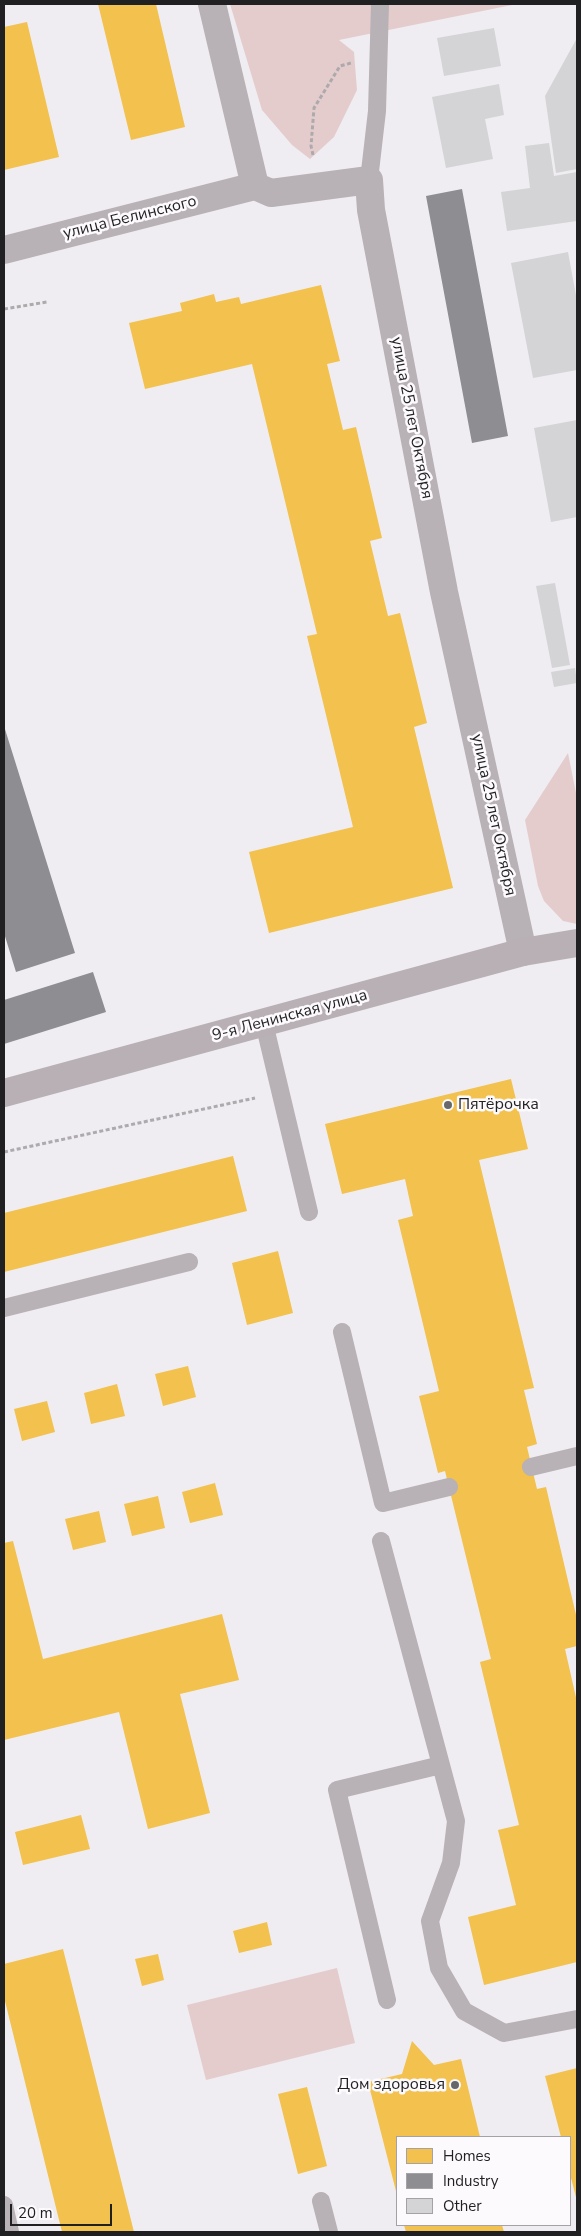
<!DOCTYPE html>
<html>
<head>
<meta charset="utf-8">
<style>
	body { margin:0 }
	#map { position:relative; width:581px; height:2236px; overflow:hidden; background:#efedf1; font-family:"Nunito Sans",sans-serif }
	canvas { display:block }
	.frame { position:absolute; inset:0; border:5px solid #201f21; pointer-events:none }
	.legend { position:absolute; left:396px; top:2136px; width:175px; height:90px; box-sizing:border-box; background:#fdfafe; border:1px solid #a5a2a6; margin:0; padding:6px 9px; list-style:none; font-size:15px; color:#201f21 }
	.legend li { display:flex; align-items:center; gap:10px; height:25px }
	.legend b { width:25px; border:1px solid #a5a2a6 }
	.scale { position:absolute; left:10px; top:2204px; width:102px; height:22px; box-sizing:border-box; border:2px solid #201f21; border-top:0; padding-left:6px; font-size:15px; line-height:18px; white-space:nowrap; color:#201f21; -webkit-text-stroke:4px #fdfafe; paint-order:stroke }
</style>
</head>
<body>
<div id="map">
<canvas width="581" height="2236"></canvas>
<div class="frame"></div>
<ul class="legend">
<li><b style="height:14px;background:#f2c14e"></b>Homes</li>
<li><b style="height:14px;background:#8d8d92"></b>Industry</li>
<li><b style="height:14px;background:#d4d3d6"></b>Other</li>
</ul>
<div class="scale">20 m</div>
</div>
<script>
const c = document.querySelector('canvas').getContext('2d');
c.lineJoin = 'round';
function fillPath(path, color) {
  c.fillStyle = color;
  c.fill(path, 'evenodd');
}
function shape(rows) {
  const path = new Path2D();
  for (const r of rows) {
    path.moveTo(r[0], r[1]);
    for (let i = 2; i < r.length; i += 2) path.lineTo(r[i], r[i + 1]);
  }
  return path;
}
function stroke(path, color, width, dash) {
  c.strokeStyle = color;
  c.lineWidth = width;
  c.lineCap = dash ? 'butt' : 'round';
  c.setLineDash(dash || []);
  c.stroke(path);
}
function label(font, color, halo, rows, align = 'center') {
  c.font = font + ' "Nunito Sans",sans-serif';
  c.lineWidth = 5;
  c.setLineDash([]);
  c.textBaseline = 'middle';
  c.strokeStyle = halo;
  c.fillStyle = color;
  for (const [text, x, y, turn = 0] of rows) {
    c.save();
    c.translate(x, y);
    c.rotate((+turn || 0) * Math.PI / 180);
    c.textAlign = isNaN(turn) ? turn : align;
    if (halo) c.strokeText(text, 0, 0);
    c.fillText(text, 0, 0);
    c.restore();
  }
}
const green = shape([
	[230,4,517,4,339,40,354,52,357,90,334,137,310,159,292,145,262,110],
	[568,753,577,798,577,924,563,921,544,901,538,886,525,820],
	[337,1968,355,2043,206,2080,187,2005]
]);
const homes = shape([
	[98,4,156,4,185,127,131,140],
	[27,22,59,157,4,170,4,27],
	[321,285,340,361,327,364,343,430,356,427,382,538,370,541,388,616,400,613,427,723,414,727,453,888,269,933,249,852,353,827,307,636,317,634,252,364,145,389,129,323,182,311,180,303,214,294,216,302,239,297,241,304],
	[511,1079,528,1149,479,1160,534,1388,524,1390,537,1444,527,1447,537,1489,546,1487,577,1619,577,1646,565,1649,577,1702,577,1962,484,1985,468,1917,516,1905,498,1830,519,1825,480,1662,491,1659,445,1471,438,1473,419,1396,439,1391,398,1220,413,1216,405,1179,342,1194,325,1124],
	[233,1156,247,1211,4,1272,4,1213],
	[278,1251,293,1313,247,1325,232,1263],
	[188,1366,196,1397,163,1406,155,1374],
	[117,1384,125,1416,91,1424,84,1393],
	[47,1401,55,1432,22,1441,14,1409],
	[215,1483,223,1515,190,1523,182,1492],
	[158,1496,165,1528,132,1536,124,1504],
	[99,1511,106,1542,73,1550,65,1519],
	[13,1541,43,1659,222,1614,239,1680,180,1694,210,1813,148,1829,119,1712,4,1740,4,1543],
	[81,1815,90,1849,23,1865,15,1832],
	[267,1922,272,1945,239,1953,233,1931],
	[63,1949,134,2232,62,2232,4,1997,4,1964],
	[158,1954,164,1980,142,1986,135,1959],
	[412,2041,434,2065,461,2059,480,2137,397,2137,397,2195,368,2082,402,2074],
	[577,2068,577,2201,570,2174,570,2137,561,2137,545,2076],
	[307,2087,327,2166,298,2174,278,2094],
	[404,2225,502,2225,504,2232,406,2232]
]);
const industry = shape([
	[462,189,508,436,472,443,426,196],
	[4,726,75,953,16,972,4,933],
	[93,972,106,1012,4,1044,4,1000]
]);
const building = shape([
	[494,28,501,66,444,76,437,38],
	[577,38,577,169,556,173,545,96],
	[499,84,504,115,485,119,493,159,446,168,432,97],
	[549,143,554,176,577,172,577,221,507,231,501,192,530,188,525,146],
	[568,252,577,301,577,370,533,378,511,263],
	[577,420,577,517,551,522,534,428],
	[555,583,570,665,552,668,536,586],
	[575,668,577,683,554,687,551,672]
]);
const path = shape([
	[313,155,311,146,314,108,340,66,351,63],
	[4,309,47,302],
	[4,1152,255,1098]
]);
const lane = shape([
	[369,180,377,111,380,4],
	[264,1023,309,1212],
	[4,1308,189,1262],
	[342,1332,383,1503,449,1487],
	[531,1467,577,1456],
	[381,1541,456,1821,451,1863,430,1921,439,1968,464,2011,504,2033,577,2019],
	[387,2000,337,1790,441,1765],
	[321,2201,329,2232],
	[4,2205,10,2232]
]);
const street = shape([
	[212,4,255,186,271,193,369,180,371,210,444,592,523,952],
	[4,250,255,186]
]);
const secondary = shape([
	[4,1093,523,952,577,943]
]);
const markers = [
	[448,1105,5,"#68676a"],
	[455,2085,5,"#68676a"]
];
const streetNames = [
	["улица Белинского",130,218,-14],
	["улица 25 лет Октября",411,418,79],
	["улица 25 лет Октября",493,815,78],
	["9-я Ленинская улица",290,1016,-15]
];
const poiNames = [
	["Пятёрочка",458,1105],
	["Дом здоровья",445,2085,"right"]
];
fillPath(green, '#e4cccd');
fillPath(homes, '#f2c14e');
fillPath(industry, '#8d8d92');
fillPath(building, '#d4d3d6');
stroke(path, '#aea9ac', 3, [4, 2.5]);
stroke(lane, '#b8b1b5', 18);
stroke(street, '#b8b1b5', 28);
stroke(secondary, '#b8b0b5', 28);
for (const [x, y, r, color] of markers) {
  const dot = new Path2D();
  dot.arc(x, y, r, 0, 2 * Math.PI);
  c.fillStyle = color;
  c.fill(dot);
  stroke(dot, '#fdfafe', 2);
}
label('16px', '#201f21', '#fdfafe', streetNames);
label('16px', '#201f21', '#fdfafe', poiNames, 'left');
</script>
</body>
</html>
